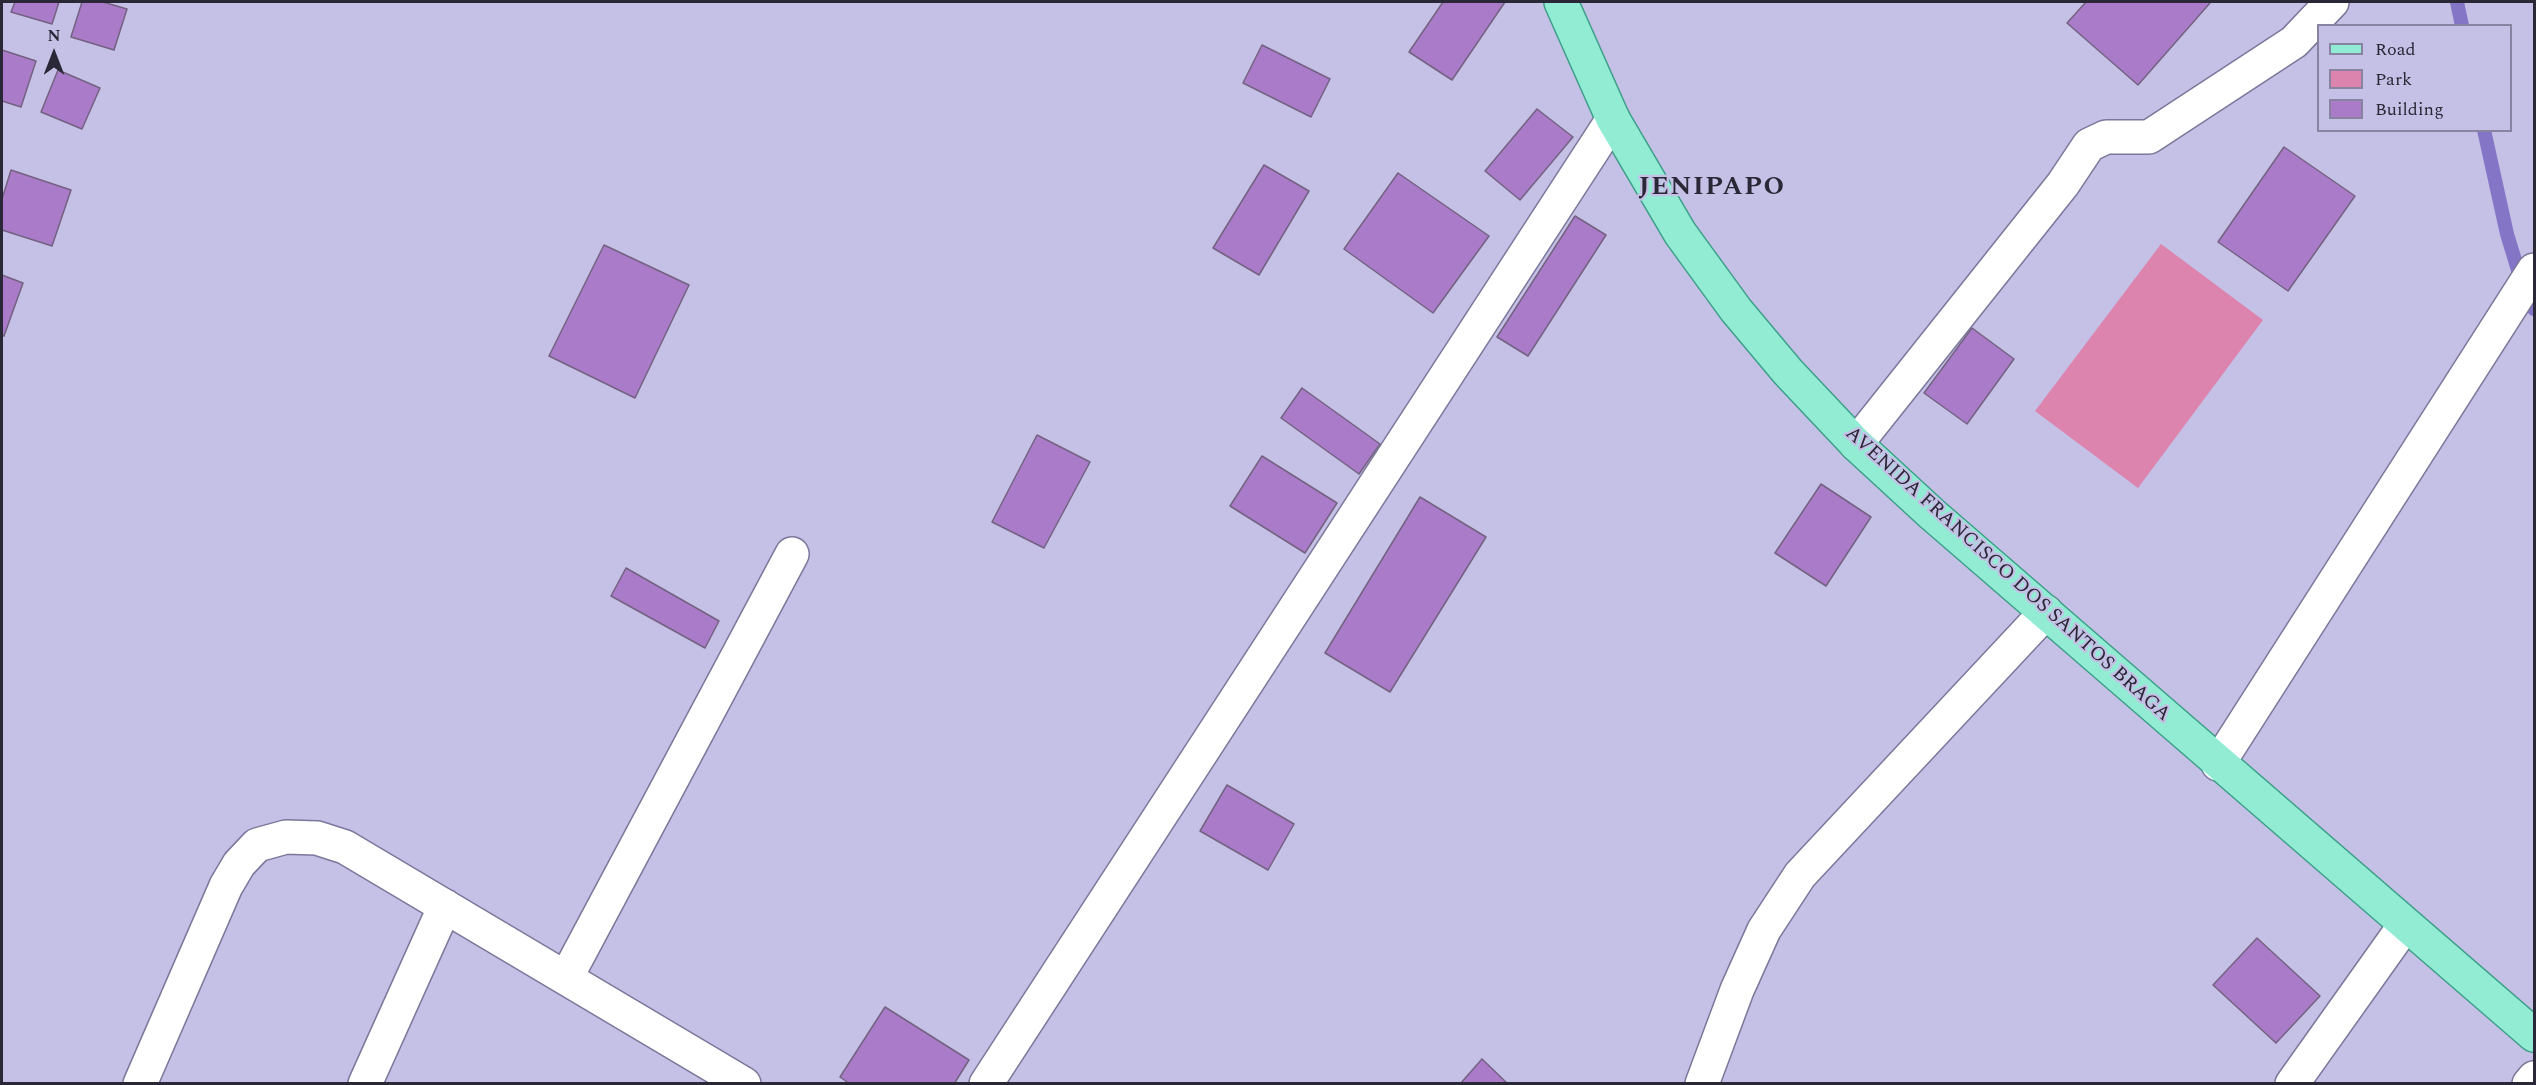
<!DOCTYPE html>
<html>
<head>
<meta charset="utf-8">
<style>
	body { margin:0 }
	#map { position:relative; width:2536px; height:1085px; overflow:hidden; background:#c5c0e6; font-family:Spectral,serif }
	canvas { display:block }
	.frame { position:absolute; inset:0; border:3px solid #2a2836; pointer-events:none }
	.legend { position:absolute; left:2317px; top:24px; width:195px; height:108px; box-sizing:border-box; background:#c5c0e6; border:2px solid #8783a0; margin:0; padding:8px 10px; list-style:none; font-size:18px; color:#2a2836 }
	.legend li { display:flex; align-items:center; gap:12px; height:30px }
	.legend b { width:30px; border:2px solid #8783a0 }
	.north { position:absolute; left:24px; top:24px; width:60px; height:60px; -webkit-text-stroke:4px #c5c0e6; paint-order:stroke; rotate:0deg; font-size:16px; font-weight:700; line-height:24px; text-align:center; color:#2a2836 }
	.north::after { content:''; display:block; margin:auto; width:21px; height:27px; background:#2a2836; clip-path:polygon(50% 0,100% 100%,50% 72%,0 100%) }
</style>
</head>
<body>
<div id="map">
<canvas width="2536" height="1085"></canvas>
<div class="frame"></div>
<ul class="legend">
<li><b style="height:8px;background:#91ecd3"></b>Road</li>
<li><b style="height:16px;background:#dc84ae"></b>Park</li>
<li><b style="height:16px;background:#a97bc9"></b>Building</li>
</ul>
<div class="north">N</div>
</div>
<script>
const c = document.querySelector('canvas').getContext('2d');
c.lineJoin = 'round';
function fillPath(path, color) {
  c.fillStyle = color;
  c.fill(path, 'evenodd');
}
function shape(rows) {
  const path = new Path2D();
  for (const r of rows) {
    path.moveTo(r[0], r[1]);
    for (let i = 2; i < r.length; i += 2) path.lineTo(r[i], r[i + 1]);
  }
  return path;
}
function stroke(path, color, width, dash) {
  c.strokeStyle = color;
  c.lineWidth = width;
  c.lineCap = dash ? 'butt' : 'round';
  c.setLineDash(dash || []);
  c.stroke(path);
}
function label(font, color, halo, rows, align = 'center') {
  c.font = font + ' Spectral,serif';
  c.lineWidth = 4.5;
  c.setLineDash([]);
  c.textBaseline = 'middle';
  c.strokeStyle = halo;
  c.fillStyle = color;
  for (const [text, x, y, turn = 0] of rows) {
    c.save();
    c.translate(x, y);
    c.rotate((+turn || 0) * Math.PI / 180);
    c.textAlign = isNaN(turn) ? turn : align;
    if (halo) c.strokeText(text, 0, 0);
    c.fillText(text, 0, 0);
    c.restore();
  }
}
const green = shape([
	[2161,244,2263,320,2138,488,2035,411]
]);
const stream = shape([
	[2457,2,2462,26],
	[2484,130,2507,234,2518,270,2534,309]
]);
const building = shape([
	[15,2,59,2,52,24,11,12,15,2],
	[82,2,103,2,127,9,114,50,71,37,82,2],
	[1443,2,1505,2,1452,80,1409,52,1443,2],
	[2086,2,2208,2,2210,3,2138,85,2067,23,2086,2],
	[1262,45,1330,79,1311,117,1243,83,1262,45],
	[2,50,36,61,21,107,2,101,2,50],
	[58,70,100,88,82,129,41,112,58,70],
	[1537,109,1573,137,1520,200,1485,171,1537,109],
	[2284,147,2355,196,2288,291,2218,242,2284,147],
	[1264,165,1309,191,1259,275,1213,248,1264,165],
	[11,170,71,190,52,246,2,230,2,199,11,170],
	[1398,173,1489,236,1433,313,1344,249,1398,173],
	[1575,216,1606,235,1528,356,1497,337,1575,216],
	[604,245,689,285,635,398,549,356,604,245],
	[2,275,23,283,4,336,2,335,2,275],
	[1972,328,2014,359,1967,424,1924,393,1972,328],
	[1302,388,1380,444,1359,474,1281,418,1302,388],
	[1037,435,1090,462,1044,548,992,522,1037,435],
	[1262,456,1337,503,1305,553,1230,506,1262,456],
	[1821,484,1871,517,1826,586,1775,553,1821,484],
	[1420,497,1486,537,1390,692,1325,653,1420,497],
	[626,568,719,621,705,648,611,596,626,568],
	[1227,785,1294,824,1268,870,1200,831,1227,785],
	[2257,938,2320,996,2276,1043,2213,985,2257,938],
	[885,1007,969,1060,954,1084,850,1084,840,1077,885,1007],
	[1482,1059,1508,1084,1460,1084,1482,1059]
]);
const minor = shape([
	[1856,444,2063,184,2089,145,2106,137,2149,137,2294,42,2332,2],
	[2218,764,2534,270],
	[566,978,792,554],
	[140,1084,226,886,239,864,257,845,286,837,317,838,345,847,744,1084],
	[365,1084,445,906],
	[986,1084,1613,119],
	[1702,1084,1737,990,1764,930,1800,875,2046,612],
	[2292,1084,2405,925],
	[2529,1084,2534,1078]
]);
const major = shape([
	[1561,2,1613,119,1680,233,1736,310,1788,372,1856,444,1932,514,2534,1035]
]);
const streetNames = [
	["AVENIDA FRANCISCO DOS SANTOS BRAGA",2007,575,42]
];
const districtNames = [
	["JENIPAPO",1712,189]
];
fillPath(green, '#dc84ae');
stroke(stream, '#8475c7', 14);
fillPath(building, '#a97bc9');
stroke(building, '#746281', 1.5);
stroke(minor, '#7b779a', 36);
stroke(major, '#3d9f89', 36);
stroke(minor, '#fff', 33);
stroke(major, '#91ecd3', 33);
label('20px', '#2a2836', '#c5c0e6', streetNames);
c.letterSpacing = '1.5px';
label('bold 26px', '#2a2836', '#c5c0e6', districtNames);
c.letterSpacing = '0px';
</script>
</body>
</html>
